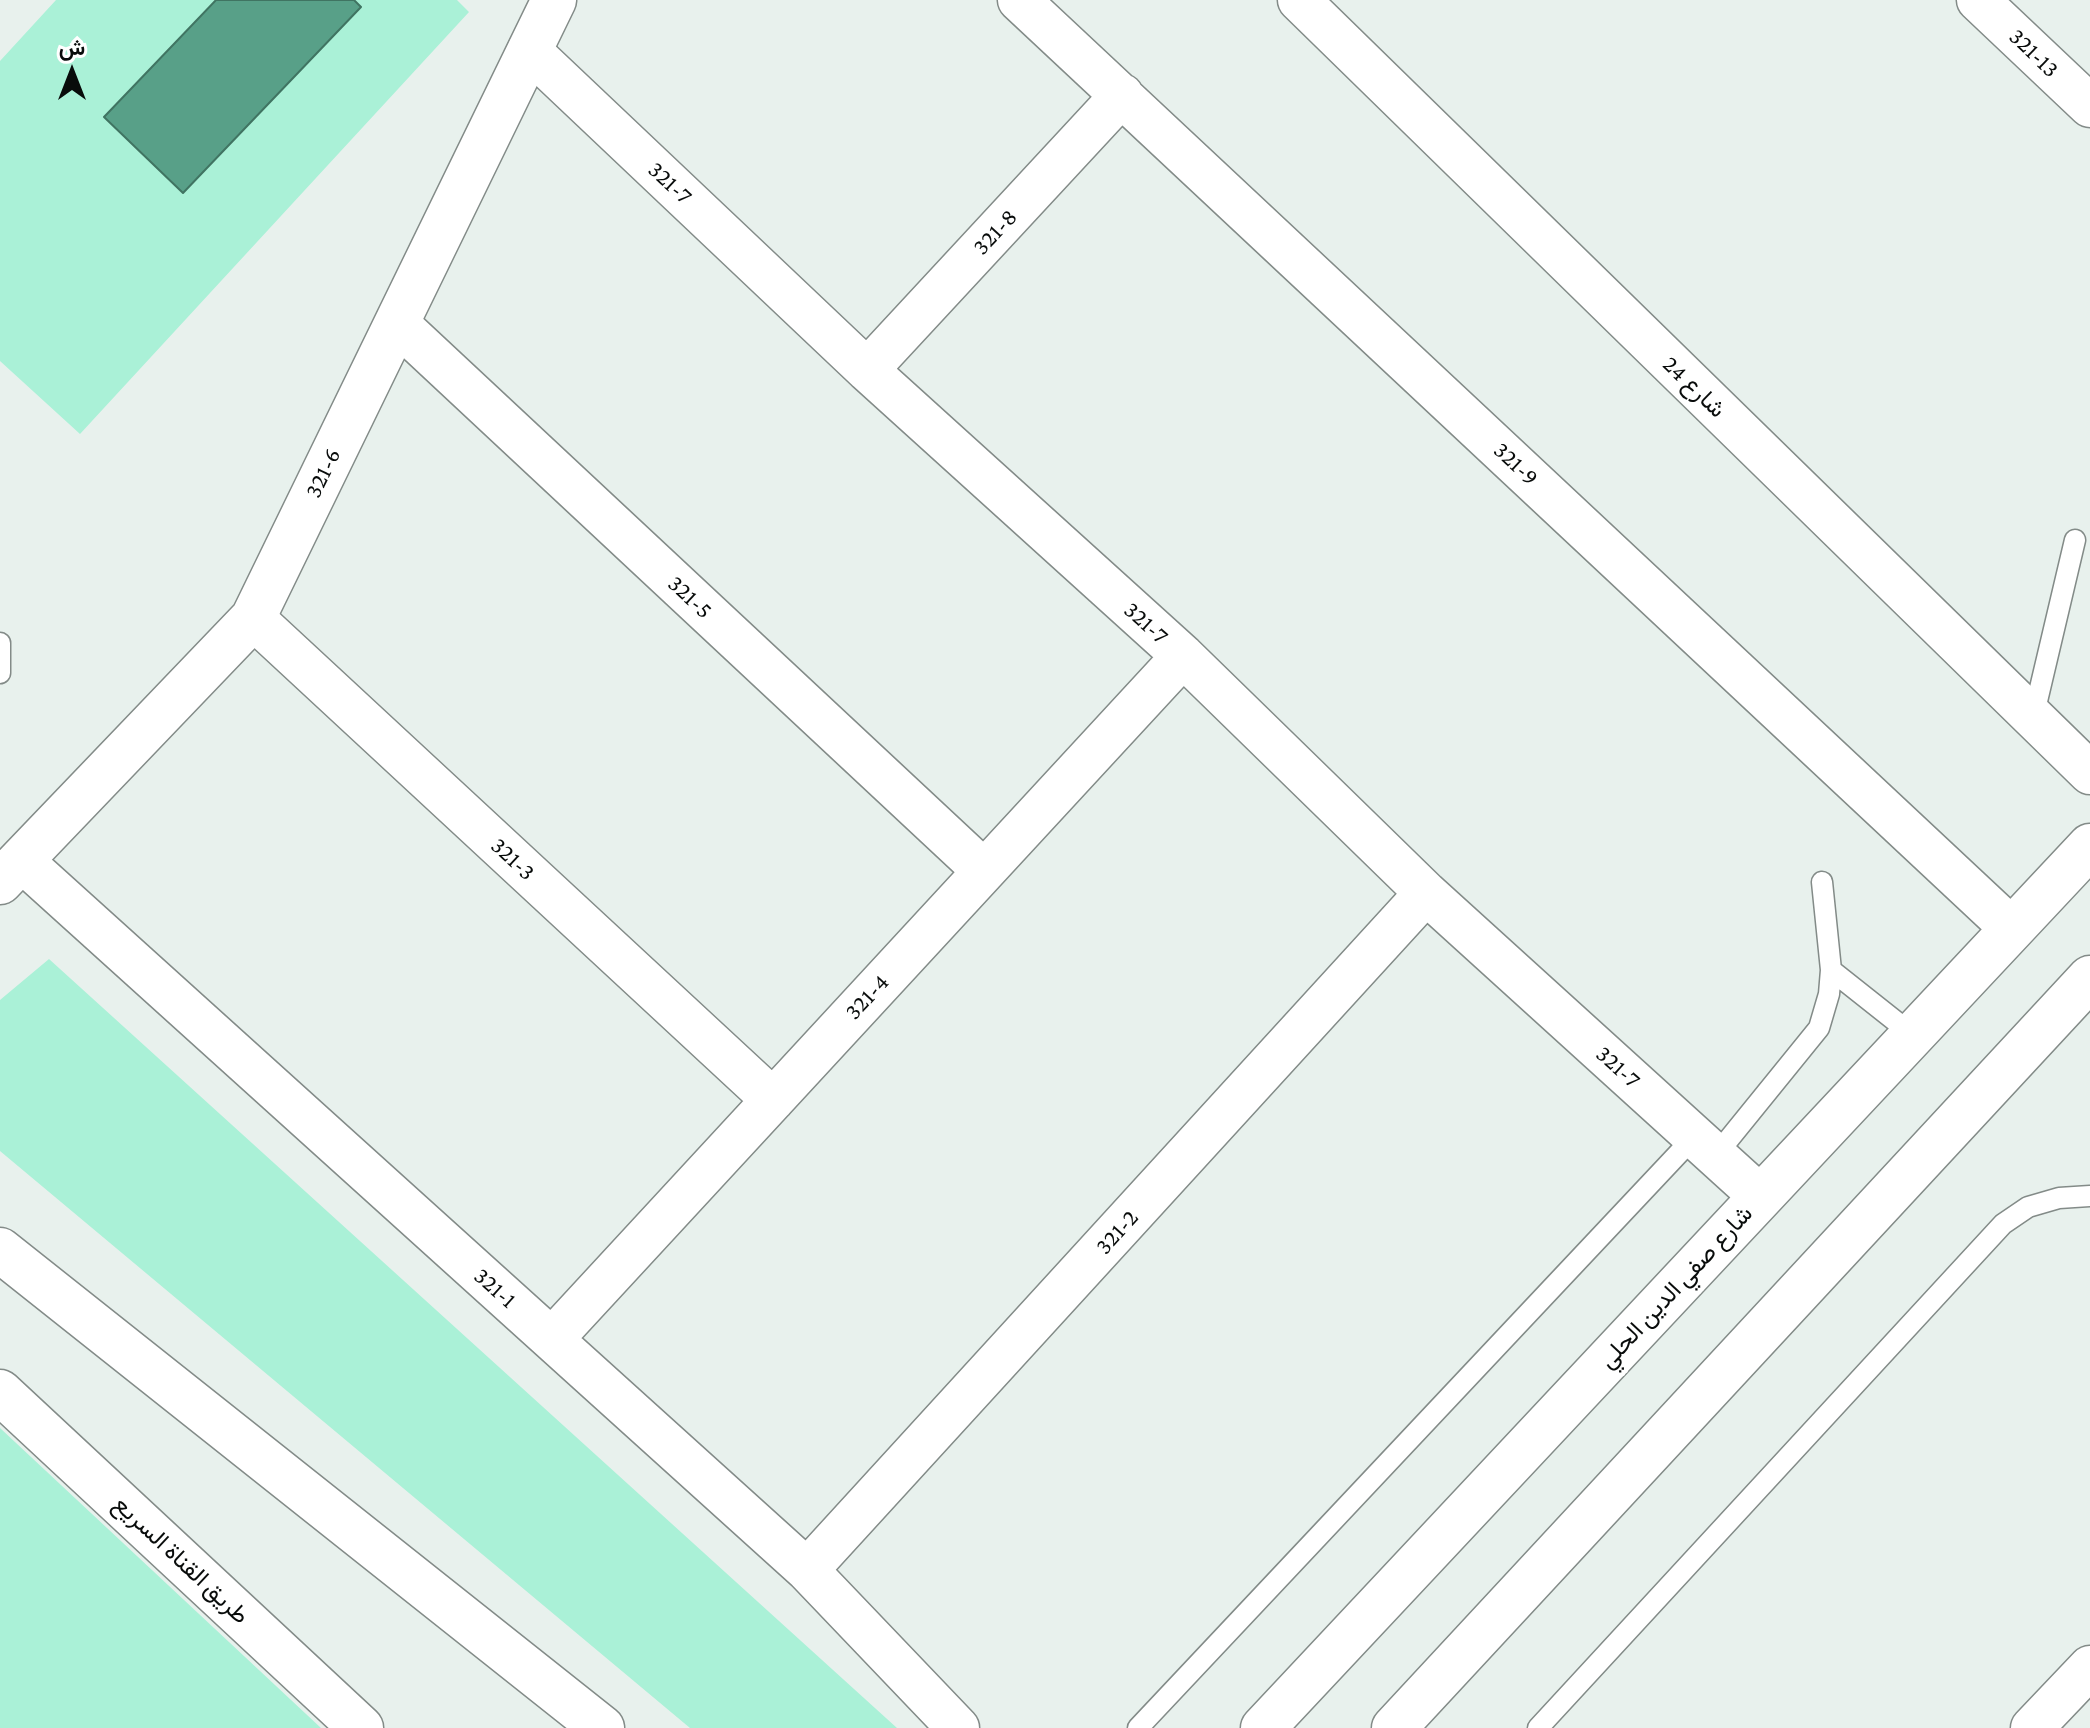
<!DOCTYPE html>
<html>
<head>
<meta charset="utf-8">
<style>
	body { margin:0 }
	#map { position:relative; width:2090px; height:1728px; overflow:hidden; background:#e8f1ed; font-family:"Crimson Pro",Vazirmatn,serif }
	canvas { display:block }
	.north { position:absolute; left:32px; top:32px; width:80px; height:80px; -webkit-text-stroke:6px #fff; paint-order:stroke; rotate:0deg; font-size:22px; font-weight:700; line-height:32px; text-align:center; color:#090c0b }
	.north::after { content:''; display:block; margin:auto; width:28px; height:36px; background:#090c0b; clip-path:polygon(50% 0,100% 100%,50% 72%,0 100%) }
</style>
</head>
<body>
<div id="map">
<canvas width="2090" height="1728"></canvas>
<div class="north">ش</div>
</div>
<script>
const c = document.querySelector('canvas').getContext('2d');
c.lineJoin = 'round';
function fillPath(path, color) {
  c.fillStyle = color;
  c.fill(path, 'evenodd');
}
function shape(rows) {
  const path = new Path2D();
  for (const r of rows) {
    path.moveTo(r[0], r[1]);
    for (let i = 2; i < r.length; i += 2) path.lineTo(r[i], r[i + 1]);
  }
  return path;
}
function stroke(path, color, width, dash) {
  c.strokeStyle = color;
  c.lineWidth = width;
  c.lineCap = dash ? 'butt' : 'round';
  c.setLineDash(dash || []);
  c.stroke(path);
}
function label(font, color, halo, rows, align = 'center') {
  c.font = font + ' "Crimson Pro",Vazirmatn,serif';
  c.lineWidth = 8;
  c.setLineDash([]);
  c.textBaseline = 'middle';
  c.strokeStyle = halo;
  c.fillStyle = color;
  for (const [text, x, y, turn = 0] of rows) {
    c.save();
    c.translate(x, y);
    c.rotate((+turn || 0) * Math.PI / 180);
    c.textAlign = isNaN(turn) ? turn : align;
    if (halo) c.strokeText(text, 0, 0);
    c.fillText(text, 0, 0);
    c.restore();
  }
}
const green = shape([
	[56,0,457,0,469,12,80,434,0,361,0,61],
	[49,959,897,1728,690,1728,0,1151,0,1000],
	[0,1428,321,1728,0,1728]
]);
const water = shape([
	[216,0,354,0,361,7,183,193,104,117,216,0]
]);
const service = shape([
	[0,643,0,673],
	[2033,718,2075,540],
	[1831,970,1913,1035],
	[1716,1155,1819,1028,1829,994,1831,970,1822,882],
	[1138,1728,1695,1136],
	[1538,1728,2003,1224,2028,1207,2059,1198,2090,1196]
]);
const minor = shape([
	[1019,0,2012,929],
	[1299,0,2090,773],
	[1978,0,2090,106],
	[529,50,867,370,1183,656,1426,893,1761,1197],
	[397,323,984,871],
	[867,370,1122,95],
	[253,618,773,1100],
	[21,860,807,1570,958,1728],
	[552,1339,1183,656],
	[807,1570,1426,893],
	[2032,1728,2090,1667]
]);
const tertiary = shape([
	[0,882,253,618,554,0]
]);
const primary = shape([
	[1263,1728,2090,846],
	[1394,1728,2090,978]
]);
const motorway = shape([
	[0,1250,602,1728],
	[0,1392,361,1728]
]);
const streetNames = [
	["321-13",2034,53,44],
	["321-7",670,183,43],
	["321-8",995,232,-47],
	["شارع 24",1694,387,44],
	["321-9",1516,464,43],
	["321-6",323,473,-64],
	["321-5",690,597,43],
	["321-7",1146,623,42],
	["321-3",513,859,43],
	["321-4",867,997,-47],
	["321-7",1618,1067,42],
	["321-2",1117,1232,-48],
	["شارع صفي الدين الحلي",1676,1287,-47],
	["321-1",495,1288,42],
	["طريق القناة السريع",181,1560,43]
];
fillPath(green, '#aaf1d7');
fillPath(water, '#58a088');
stroke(water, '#407462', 2);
stroke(service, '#838b88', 23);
stroke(minor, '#838b88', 45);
stroke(tertiary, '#838b88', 47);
stroke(primary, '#838b88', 47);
stroke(motorway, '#838b88', 47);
stroke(service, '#fff', 20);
stroke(minor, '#fff', 42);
stroke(tertiary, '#fff', 44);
stroke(primary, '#fff', 44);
stroke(motorway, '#fff', 44);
label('24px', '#090c0b', '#fff', streetNames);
</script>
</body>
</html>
